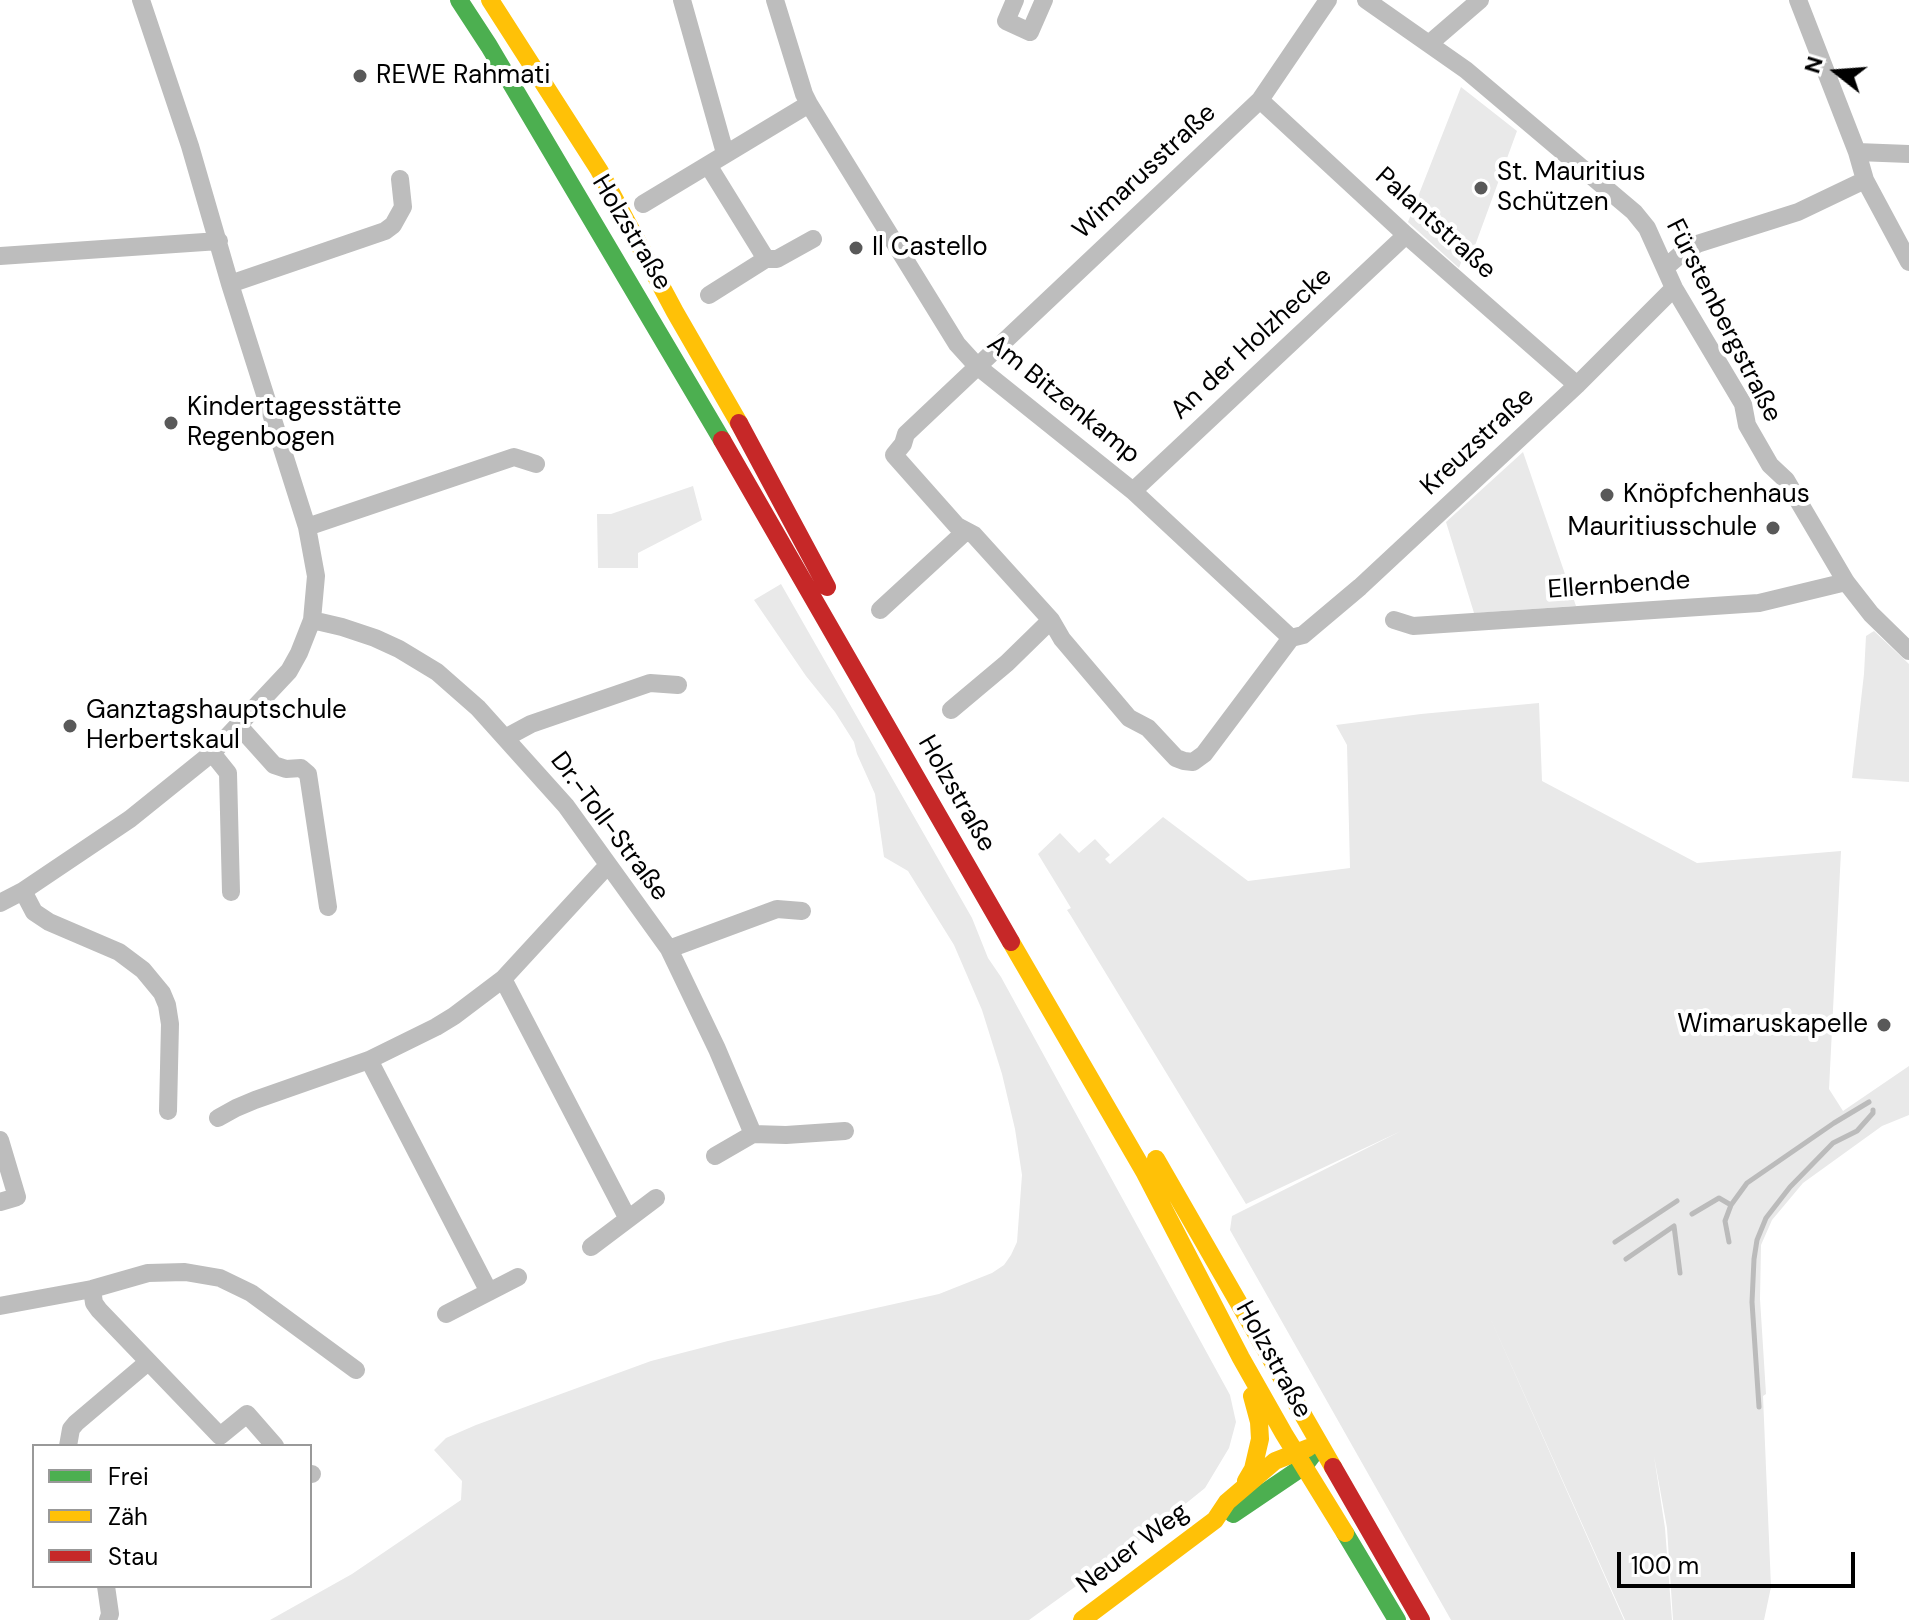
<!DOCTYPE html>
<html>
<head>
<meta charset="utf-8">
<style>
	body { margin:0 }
	#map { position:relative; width:1909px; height:1620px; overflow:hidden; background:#fff; font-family:"DM Sans",sans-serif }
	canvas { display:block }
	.legend { position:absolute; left:32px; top:1444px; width:280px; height:144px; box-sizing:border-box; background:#fff; border:2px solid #999; margin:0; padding:10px 14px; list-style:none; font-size:24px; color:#000 }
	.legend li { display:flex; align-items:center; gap:16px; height:40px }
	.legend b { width:40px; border:2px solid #999 }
	.north { position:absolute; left:1797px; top:32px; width:80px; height:80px; -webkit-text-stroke:6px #fff; paint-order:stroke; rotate:287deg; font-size:22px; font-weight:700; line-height:32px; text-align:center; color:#000 }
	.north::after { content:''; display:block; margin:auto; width:28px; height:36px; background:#000; clip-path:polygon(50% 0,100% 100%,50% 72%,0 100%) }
	.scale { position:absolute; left:1617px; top:1552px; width:238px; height:36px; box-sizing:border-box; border:4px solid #000; border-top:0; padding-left:10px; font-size:24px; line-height:28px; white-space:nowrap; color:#000; -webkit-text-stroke:6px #fff; paint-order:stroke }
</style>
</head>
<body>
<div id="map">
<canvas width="1909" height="1620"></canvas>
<ul class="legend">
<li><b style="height:10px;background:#4caf50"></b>Frei</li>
<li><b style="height:10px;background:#ffc107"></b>Zäh</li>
<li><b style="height:10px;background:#c62828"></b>Stau</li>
</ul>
<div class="north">N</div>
<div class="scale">100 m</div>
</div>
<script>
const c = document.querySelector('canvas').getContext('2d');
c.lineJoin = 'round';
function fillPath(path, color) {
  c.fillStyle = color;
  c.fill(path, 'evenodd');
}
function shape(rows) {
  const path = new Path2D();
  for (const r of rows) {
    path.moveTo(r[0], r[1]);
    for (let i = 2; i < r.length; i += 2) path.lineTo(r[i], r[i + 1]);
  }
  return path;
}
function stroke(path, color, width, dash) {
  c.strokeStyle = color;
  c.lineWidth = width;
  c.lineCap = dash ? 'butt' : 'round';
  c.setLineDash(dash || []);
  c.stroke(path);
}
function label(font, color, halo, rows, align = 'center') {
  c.font = font + ' "DM Sans",sans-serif';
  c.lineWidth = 8;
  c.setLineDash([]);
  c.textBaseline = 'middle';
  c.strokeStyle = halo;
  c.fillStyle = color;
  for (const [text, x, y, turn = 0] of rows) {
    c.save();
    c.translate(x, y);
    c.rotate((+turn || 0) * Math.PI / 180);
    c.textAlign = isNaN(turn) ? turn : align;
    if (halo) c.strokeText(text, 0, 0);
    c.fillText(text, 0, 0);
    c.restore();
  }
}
const green = shape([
	[1461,87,1517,131,1473,251,1466,249,1459,268,1408,222],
	[1523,452,1576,606,1474,613,1446,522],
	[693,486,702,520,638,553,638,568,598,568,597,514,611,514],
	[781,584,972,918,988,958,1001,977,1230,1395,1236,1422,1229,1448,1205,1488,1147,1535,1029,1620,270,1620,352,1574,461,1500,462,1481,434,1450,446,1438,476,1425,651,1361,728,1341,939,1294,992,1273,1004,1265,1011,1255,1017,1242,1022,1175,1015,1129,1002,1074,982,1010,954,945,908,871,884,857,875,794,857,754,854,742,835,712,806,676,754,600],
	[1874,631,1909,664,1909,782,1852,778,1864,674,1866,636],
	[1539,703,1542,781,1697,863,1841,851,1829,1089,1843,1111,1909,1066,1909,1115,1882,1126,1803,1183,1772,1220,1761,1245,1760,1299,1766,1394,1763,1396,1771,1587,1764,1620,1673,1620,1667,1528,1654,1456,1665,1528,1672,1620,1625,1620,1488,1313,1624,1620,1451,1620,1230,1230,1232,1216,1401,1131,1246,1204,1071,916,1067,910,1071,908,1038,854,1060,833,1079,853,1095,839,1110,855,1105,859,1110,864,1163,817,1248,881,1350,868,1347,745,1336,725,1421,714]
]);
const stream = shape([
	[1692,1214,1719,1198,1731,1205,1747,1183,1834,1123,1869,1102],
	[1615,1242,1677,1201],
	[1729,1242,1725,1221,1731,1205],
	[1626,1259,1674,1226,1680,1273],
	[1759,1407,1752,1302,1754,1259,1757,1240,1766,1218,1790,1187,1833,1143,1857,1131,1873,1113,1873,1110]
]);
const street = shape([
	[682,0,725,153],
	[775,0,804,94,809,104,957,344,977,366,1133,491,1291,638,1303,635,1360,587,1577,385,1674,288],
	[1015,0,1006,21,1030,32,1044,0],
	[1366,0,1466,70,1634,212,1647,228,1674,288,1743,404,1747,425,1770,465,1786,480,1846,582,1871,614,1909,651],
	[1798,0,1857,152,1865,180,1909,262],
	[1430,43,1480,0],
	[1260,100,1406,235,1577,385],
	[1857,152,1909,154],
	[708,165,766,259],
	[643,204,809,104],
	[0,256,219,241],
	[1666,267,1681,254,1697,244,1798,212,1865,180],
	[230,284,385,231,393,225,403,207,400,179],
	[709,295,766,259,777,259,813,239],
	[1133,491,1406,235],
	[307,527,514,457,536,464],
	[880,610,966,531],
	[312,620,342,627,375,638,399,649,437,672,478,708,566,806,669,949,717,1049,753,1134],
	[1394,620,1413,626,1759,603,1846,582],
	[1291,638,1204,754,1193,762,1184,761,1176,758,1148,728,1129,718,1062,639,1051,620,974,535,957,526,894,455,903,444,906,434,1260,100,1328,0],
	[951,710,1007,663,1051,620],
	[239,726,274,765,286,769,301,768,308,774,328,907],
	[505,738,531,724,650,683,678,685],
	[212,753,228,773,231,892],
	[23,891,34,912,49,922,119,952,143,970,162,993,167,1005,170,1024,168,1111],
	[0,903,23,891,130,819,212,753,289,671,299,653,312,620,316,576,307,527,230,284,190,146,141,0],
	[669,949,777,909,802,911],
	[503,979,628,1219],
	[369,1060,489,1292],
	[218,1118,236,1108,255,1100,369,1060,436,1027,454,1016,503,979,608,865],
	[0,1140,17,1197,0,1202],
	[715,1156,753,1134,786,1135,845,1131],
	[591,1247,656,1198],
	[92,1289,94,1303,99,1310,220,1436,247,1414,275,1446],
	[0,1306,92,1289,148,1273,185,1272,220,1278,251,1293,356,1370],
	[446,1314,518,1277],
	[68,1446,71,1429,76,1423,148,1362],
	[310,1474,312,1474],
	[106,1586,110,1614,108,1620]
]);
const fast = shape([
	[459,0,489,46,722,440],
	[1233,1514,1304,1466,1313,1454],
	[1345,1533,1397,1620]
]);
const slow = shape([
	[490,0,599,170,675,312,739,423],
	[1011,942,1145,1173,1241,1358,1284,1434,1345,1533],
	[1156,1159,1333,1467],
	[1246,1481,1253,1469,1260,1439,1259,1422,1252,1396],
	[1082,1620,1215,1520,1227,1502,1275,1461,1308,1448]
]);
const jam = shape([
	[739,423,827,587],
	[722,440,1011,942],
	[1333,1467,1421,1620]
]);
const markers = [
	[360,76,8,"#595959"],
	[1481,188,8,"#595959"],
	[856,248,8,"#595959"],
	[171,423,8,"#595959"],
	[1607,495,8,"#595959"],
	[1773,528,8,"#595959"],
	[70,726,8,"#595959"],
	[1884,1025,8,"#595959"]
];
const poiNames = [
	["REWE Rahmati",376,76],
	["St. Mauritius",1497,173],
	["Schützen",1497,203],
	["Il Castello",872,248],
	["Kindertagesstätte",187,408],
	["Regenbogen",187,438],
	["Knöpfchenhaus",1623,495],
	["Mauritiusschule",1757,528,"right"],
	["Ganztagshauptschule",86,711],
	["Herbertskaul",86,741],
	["Wimaruskapelle",1868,1025,"right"]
];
const streetNames = [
	["Wimarusstraße",1145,172,-43],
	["Palantstraße",1435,224,42],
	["Holzstraße",631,233,59],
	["Fürstenbergstraße",1723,321,63],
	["An der Holzhecke",1252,344,-43],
	["Am Bitzenkamp",1063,400,39],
	["Kreuzstraße",1478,442,-43],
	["Ellernbende",1619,586,-4],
	["Holzstraße",956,794,60],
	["Dr.-Toll-Straße",609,827,53],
	["Holzstraße",1273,1360,61],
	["Neuer Weg",1133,1549,-37]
];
fillPath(green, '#e9e9e9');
stroke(stream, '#bbb', 5);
stroke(street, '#bdbdbd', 18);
stroke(fast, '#4caf50', 18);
stroke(slow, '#ffc107', 18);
stroke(jam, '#c62828', 18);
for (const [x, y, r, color] of markers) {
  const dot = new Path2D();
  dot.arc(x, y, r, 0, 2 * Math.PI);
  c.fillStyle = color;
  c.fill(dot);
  stroke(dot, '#fff', 3);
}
label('26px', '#000', '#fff', poiNames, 'left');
label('26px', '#000', '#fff', streetNames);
</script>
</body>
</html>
